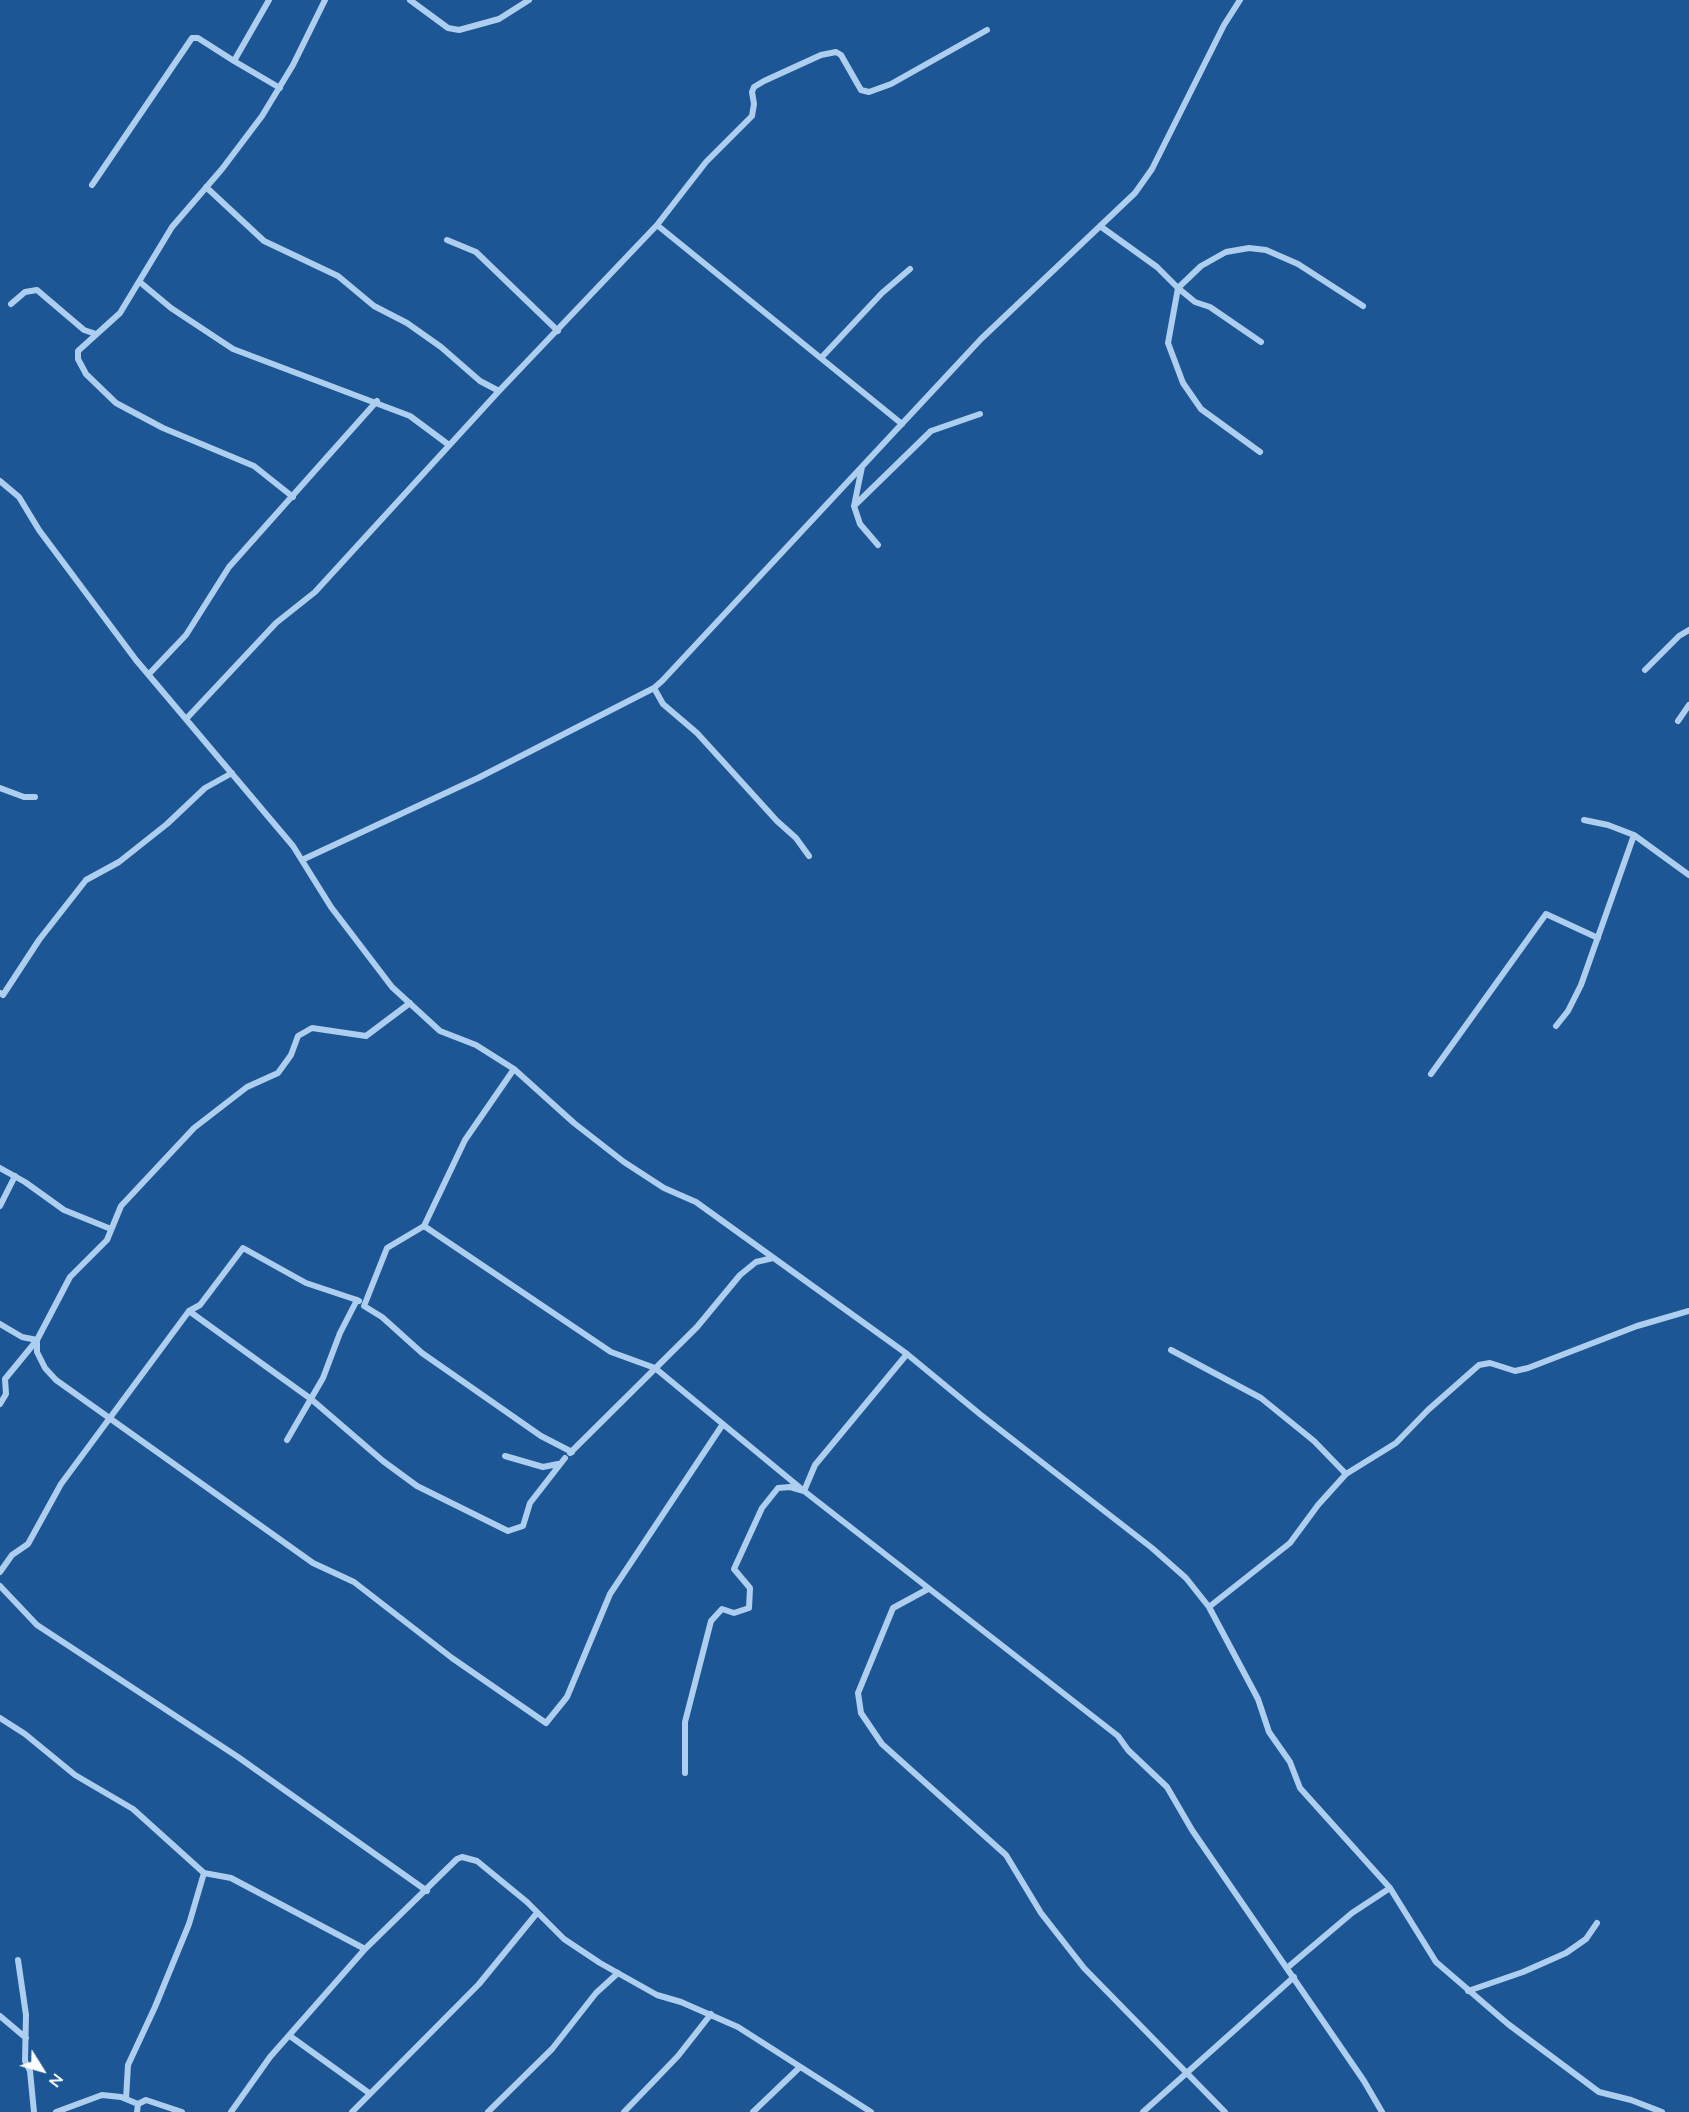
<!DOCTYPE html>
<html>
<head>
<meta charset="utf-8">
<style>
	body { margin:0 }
	#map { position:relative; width:1689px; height:2112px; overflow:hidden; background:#1c5694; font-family:Lato,sans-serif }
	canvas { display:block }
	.north { position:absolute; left:12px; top:2040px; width:60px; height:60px; -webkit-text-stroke:4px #1c5694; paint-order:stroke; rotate:127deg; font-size:16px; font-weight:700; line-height:24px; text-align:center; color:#fff }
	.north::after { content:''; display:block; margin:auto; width:21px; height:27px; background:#fff; clip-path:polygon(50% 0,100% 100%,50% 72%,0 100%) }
</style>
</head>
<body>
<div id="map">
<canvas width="1689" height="2112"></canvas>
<div class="north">N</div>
</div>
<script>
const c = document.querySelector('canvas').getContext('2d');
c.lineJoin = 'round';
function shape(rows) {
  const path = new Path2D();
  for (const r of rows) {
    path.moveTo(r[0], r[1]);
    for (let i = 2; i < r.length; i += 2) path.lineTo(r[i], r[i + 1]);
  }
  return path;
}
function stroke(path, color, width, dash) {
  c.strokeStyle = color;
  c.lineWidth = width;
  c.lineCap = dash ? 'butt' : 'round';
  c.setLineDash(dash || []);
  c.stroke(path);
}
const street = shape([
	[269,0,234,61,280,88],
	[410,0,448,28,459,30,499,19,529,0],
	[92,185,192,38,198,38,234,61],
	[206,187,264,241,338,276,374,306,407,323,441,347,480,381,499,391],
	[657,225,706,162,752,116,754,104,752,92,754,87,764,81,821,55,836,52,841,55,861,90,869,92,891,84,987,30],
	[1100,226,1157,267,1178,288,1168,343,1183,383,1201,409,1260,452],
	[447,240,476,252,558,331],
	[141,283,171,308,233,349,410,416,449,445],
	[11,304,25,292,37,290,84,330,96,334],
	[1261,342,1210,307,1195,302,1178,288,1201,266,1226,252,1249,248,1266,250,1298,264,1363,306],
	[821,358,882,293,910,269],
	[862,467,854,506,860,524,878,545],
	[0,481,19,497,39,530,136,660,293,846,331,907,392,987,440,1031,476,1045,514,1069,574,1123,624,1162,664,1188,696,1202,907,1354,981,1415,1152,1548,1186,1578,1209,1607],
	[293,497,254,466,163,428,116,403,86,374,78,359,78,351,120,313,172,227,222,169,262,116,293,65,325,0],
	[854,506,931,431,980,414],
	[1645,670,1679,636,1689,630],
	[149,674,186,635,229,567,377,401],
	[654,688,663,704,697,733,777,821,796,838,809,856],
	[187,718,276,623,315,592,499,391,657,225,902,424],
	[1678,721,1689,705],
	[0,788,24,797,35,797],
	[1584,820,1608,825,1634,835,1689,875],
	[304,859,478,778,654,688,662,681,981,339,1135,193,1152,169,1224,25,1240,0],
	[0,993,3,995,39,940,86,880,119,862,167,824,205,788,232,773],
	[1556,1026,1568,1011,1581,985,1634,835],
	[514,1069,465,1140,424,1226,611,1352,655,1368,804,1491,1118,1736,1128,1750,1167,1787,1192,1830,1364,2081,1382,2112],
	[1431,1074,1546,914,1598,938],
	[0,1168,25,1182,64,1210,111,1229],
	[0,1206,15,1176],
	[424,1226,387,1248,364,1306,382,1317,422,1353,541,1436,572,1452],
	[189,1311,311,1399,383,1461,417,1486,508,1531,523,1526,530,1503,565,1458],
	[0,1324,22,1337,37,1340,37,1352,45,1368,56,1380,313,1563,354,1582,452,1658,546,1723,567,1697,610,1594,723,1424],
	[1171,1350,1261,1398,1314,1441,1346,1474],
	[0,1404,6,1394,5,1379,37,1340,70,1277,107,1240,121,1206,194,1128,247,1087,278,1073,291,1055,298,1036,312,1028,366,1036,410,1003],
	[287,1440,323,1378,340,1333,357,1300,359,1301],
	[570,1453,697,1327,740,1275,756,1262,773,1258],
	[505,1456,543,1467,558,1464],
	[0,1572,12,1555,28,1544,61,1484,189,1311,200,1305,243,1248,306,1283,357,1300],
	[0,1586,37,1625,238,1757,427,1891],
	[928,1589,893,1608,858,1693,861,1713,882,1744,1006,1855,1041,1913,1084,1968,1225,2112],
	[0,1718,25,1734,75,1775,133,1809,204,1873,231,1878,365,1949],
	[685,1773,685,1722,711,1621,722,1609,734,1613,749,1608,750,1588,734,1569,762,1508,778,1488,790,1487,804,1491,815,1465,907,1354],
	[18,1960,26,2015,25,2061,30,2071,34,2112],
	[1287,1968,1352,1913,1390,1888],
	[1468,1991,1523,1972,1566,1953,1586,1939,1597,1923],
	[0,2016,26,2038],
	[290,2036,369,2093],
	[126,2099,128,2065,155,2007,189,1924,204,1873],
	[56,2112,102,2095,121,2097,138,2104],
	[137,2112,138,2104,146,2100,182,2112],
	[231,2112,270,2057,365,1949,457,1859,462,1857,477,1861,527,1902,564,1939,600,1963,657,1995,681,2002,738,2027,871,2112],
	[352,2112,479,1984,537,1913],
	[488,2112,552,2049,596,1993,618,1973],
	[624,2112,678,2056,711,2014],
	[753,2112,800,2067],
	[1143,2112,1294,1977],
	[1662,2112,1631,2100,1599,2092,1508,2024,1436,1962,1390,1888,1300,1788,1290,1762,1269,1732,1258,1699,1209,1607,1290,1543,1318,1505,1346,1474,1396,1443,1428,1410,1479,1365,1490,1363,1515,1371,1528,1368,1637,1326,1689,1311]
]);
stroke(street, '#aeceef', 6);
</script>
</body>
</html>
